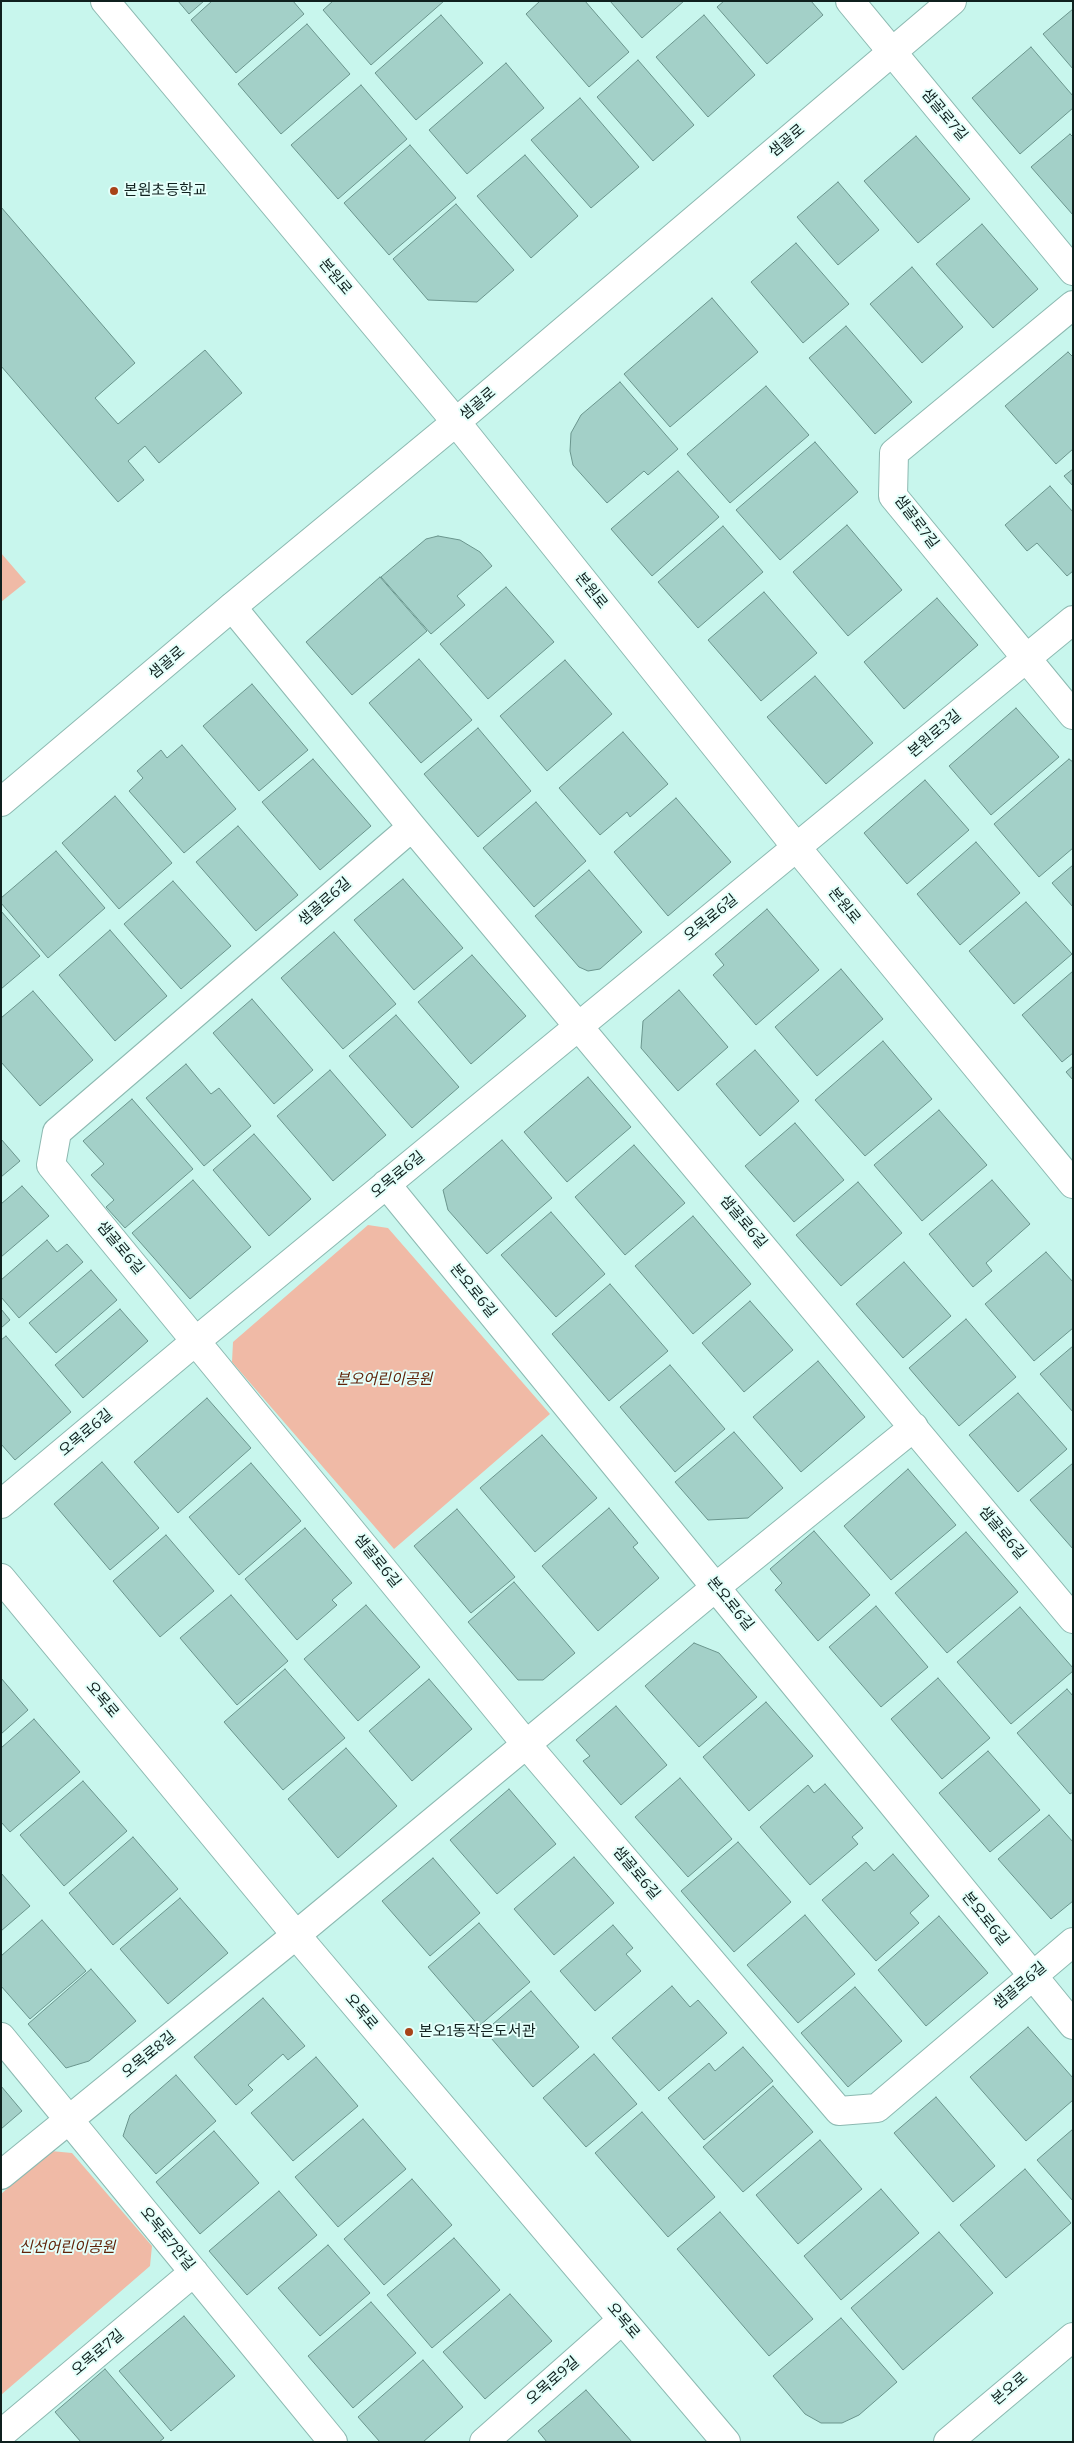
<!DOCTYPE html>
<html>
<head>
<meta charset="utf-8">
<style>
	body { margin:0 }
	#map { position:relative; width:1074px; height:2443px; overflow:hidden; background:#c8f6ed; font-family:Bitter,serif }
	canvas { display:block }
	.frame { position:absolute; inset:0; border:2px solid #0f201e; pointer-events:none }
</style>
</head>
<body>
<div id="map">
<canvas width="1074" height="2443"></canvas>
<div class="frame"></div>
</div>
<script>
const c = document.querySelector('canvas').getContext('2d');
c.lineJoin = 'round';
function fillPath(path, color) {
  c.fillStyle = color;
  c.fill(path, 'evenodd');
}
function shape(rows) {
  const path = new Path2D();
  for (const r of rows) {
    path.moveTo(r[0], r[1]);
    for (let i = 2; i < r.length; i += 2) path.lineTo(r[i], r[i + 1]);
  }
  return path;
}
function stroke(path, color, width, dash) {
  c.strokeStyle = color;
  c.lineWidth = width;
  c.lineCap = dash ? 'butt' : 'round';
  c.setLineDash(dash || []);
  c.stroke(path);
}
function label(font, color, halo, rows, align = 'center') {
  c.font = font + ' Bitter,"Noto Sans KR",serif';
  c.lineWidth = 4;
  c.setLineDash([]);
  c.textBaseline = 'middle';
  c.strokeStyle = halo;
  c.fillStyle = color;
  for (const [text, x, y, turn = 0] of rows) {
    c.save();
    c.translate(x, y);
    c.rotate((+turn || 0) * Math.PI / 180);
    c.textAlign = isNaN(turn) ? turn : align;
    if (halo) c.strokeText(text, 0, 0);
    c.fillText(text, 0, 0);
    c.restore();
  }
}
const green = shape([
	[1,553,26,582,1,602],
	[368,1225,388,1228,550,1414,394,1549,232,1362,233,1342],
	[51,2151,72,2153,152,2246,150,2266,1,2395,1,2194]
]);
const building = shape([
	[178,1,204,1,189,14,178,1],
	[212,1,293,1,304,14,236,73,191,20,212,1],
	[333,1,444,1,371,65,323,10,333,1],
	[540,1,585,1,629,52,589,87,526,14,540,1],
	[610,1,684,1,642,38,610,1],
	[724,1,811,1,823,15,767,64,717,7,724,1],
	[1073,9,1073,69,1043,34,1073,9],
	[441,15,483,63,416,120,375,73,441,15],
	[704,15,755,75,708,117,656,57,704,15],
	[307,24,350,74,281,134,238,84,307,24],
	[1031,47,1073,96,1073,108,1020,154,972,98,1031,47],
	[638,60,694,125,653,161,597,97,638,60],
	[506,63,544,108,467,174,429,130,506,63],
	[361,85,407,139,338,199,291,145,361,85],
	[580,98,639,167,591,208,531,140,580,98],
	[1070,134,1073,137,1073,215,1031,167,1070,134],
	[916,136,970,199,918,243,864,181,916,136],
	[410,145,456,198,389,255,344,203,410,145],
	[525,155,578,216,531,258,477,196,525,155],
	[838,182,879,230,838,265,797,217,838,182],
	[456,204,514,270,477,302,428,300,393,259,456,204],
	[1,207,135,363,95,398,118,424,205,350,242,393,159,463,145,446,128,461,144,480,118,502,1,366,1,207],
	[982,224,1038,289,993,328,936,264,982,224],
	[796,243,849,304,803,343,751,282,796,243],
	[912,267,963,327,922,363,870,304,912,267],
	[712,298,758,352,670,427,624,374,712,298],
	[846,326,912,402,875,434,809,358,846,326],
	[1068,352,1073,357,1073,449,1056,464,1005,406,1068,352],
	[620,382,678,449,648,475,644,471,607,503,573,465,570,451,571,433,581,415,620,382],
	[766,386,809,435,730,503,687,454,766,386],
	[815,442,858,492,780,560,736,510,815,442],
	[1073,469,1073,486,1064,476,1073,469],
	[678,471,719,517,652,576,611,529,678,471],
	[1050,486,1073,512,1073,571,1067,576,1037,543,1027,551,1005,525,1050,486],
	[847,525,902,590,848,636,793,572,847,525],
	[723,526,763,572,698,628,658,582,723,526],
	[438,536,460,540,480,552,492,566,457,596,465,605,431,634,381,577,426,539,438,536],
	[380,577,427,631,352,695,306,642,380,577],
	[506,587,554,642,488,699,440,644,506,587],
	[764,592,817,653,761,701,708,640,764,592],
	[937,598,978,645,904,709,864,662,937,598],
	[419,659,472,720,421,763,369,703,419,659],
	[565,660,612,714,547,771,500,716,565,660],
	[815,676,873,743,826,784,767,717,815,676],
	[252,684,308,750,259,791,203,726,252,684],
	[1016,708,1059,757,991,815,949,766,1016,708],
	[478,728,531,791,478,837,424,774,478,728],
	[623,732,668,784,630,817,627,812,600,835,559,788,623,732],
	[182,745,236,809,184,853,129,791,143,778,137,771,161,750,167,758,182,745],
	[313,759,371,826,320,870,262,802,313,759],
	[1069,759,1073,762,1073,848,1039,877,994,824,1069,759],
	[925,780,969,830,907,884,864,833,925,780],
	[115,796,172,863,119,909,62,843,115,796],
	[676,798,731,862,668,916,614,852,676,798],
	[536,802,586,861,534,907,483,848,536,802],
	[238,826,298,895,256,931,196,862,238,826],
	[976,842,1020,893,960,945,917,894,976,842],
	[56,851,105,908,48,958,1,903,1,898,56,851],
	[1073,865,1073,907,1052,883,1073,865],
	[589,870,642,932,600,969,588,971,579,967,535,916,589,870],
	[403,879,463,948,414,990,354,920,403,879],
	[173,881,231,946,181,989,124,924,173,881],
	[1026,902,1072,954,1014,1004,969,951,1026,902],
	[767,909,819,970,756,1025,713,975,724,965,715,954,767,909],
	[1,911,40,956,1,989,1,911],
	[110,930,167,996,115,1041,59,975,110,930],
	[334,932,396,1004,343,1049,281,978,334,932],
	[472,955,526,1016,471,1064,418,1002,472,955],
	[841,969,883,1019,817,1076,775,1027,841,969],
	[1073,971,1073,1053,1062,1062,1022,1015,1073,971],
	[679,990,728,1047,678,1091,641,1048,643,1021,679,990],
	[33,991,93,1060,40,1106,1,1062,1,1018,33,991],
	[252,999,313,1070,274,1104,213,1033,252,999],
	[396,1015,459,1087,412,1128,349,1056,396,1015],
	[883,1041,932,1099,865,1156,815,1100,883,1041],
	[755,1050,799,1101,760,1136,716,1084,755,1050],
	[186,1064,211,1094,219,1088,251,1126,204,1166,146,1098,186,1064],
	[1073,1066,1073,1080,1066,1072,1073,1066],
	[330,1070,386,1135,333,1181,277,1116,330,1070],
	[588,1077,631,1127,567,1182,524,1132,588,1077],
	[132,1099,193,1169,125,1228,106,1207,114,1200,91,1175,104,1164,83,1141,132,1099],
	[939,1110,987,1165,922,1221,874,1165,939,1110],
	[795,1123,844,1180,794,1222,745,1166,795,1123],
	[254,1134,311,1199,269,1236,213,1170,254,1134],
	[1,1139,20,1161,1,1177,1,1139],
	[502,1140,552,1198,487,1254,448,1210,443,1190,502,1140],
	[634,1145,685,1203,625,1255,575,1197,634,1145],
	[193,1180,251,1247,190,1299,132,1233,193,1180],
	[992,1180,1030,1224,986,1263,992,1271,973,1287,929,1234,992,1180],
	[858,1182,902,1233,841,1286,796,1235,858,1182],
	[22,1186,49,1216,1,1257,1,1204,22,1186],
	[551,1212,605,1274,556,1317,501,1255,551,1212],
	[693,1216,751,1284,693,1334,635,1266,693,1216],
	[47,1240,57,1252,67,1244,83,1262,19,1318,1,1297,1,1280,47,1240],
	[1046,1252,1073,1282,1073,1328,1034,1361,985,1304,1046,1252],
	[904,1262,951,1316,903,1358,856,1304,904,1262],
	[91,1270,117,1300,56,1353,29,1323,91,1270],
	[610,1284,668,1351,609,1401,552,1334,610,1284],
	[750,1301,793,1350,744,1392,702,1343,750,1301],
	[1,1309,10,1320,1,1328,1,1309],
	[120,1309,148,1341,83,1398,55,1365,120,1309],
	[966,1319,1016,1377,959,1426,909,1368,966,1319],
	[6,1336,71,1412,15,1460,1,1444,1,1340,6,1336],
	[1073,1346,1073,1412,1040,1374,1073,1346],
	[818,1361,865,1417,801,1472,753,1417,818,1361],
	[670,1365,725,1429,675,1472,620,1407,670,1365],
	[1018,1393,1067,1449,1018,1492,969,1435,1018,1393],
	[207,1398,251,1448,178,1513,134,1462,207,1398],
	[734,1432,783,1488,748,1518,708,1520,675,1482,734,1432],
	[542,1435,597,1498,535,1552,480,1488,542,1435],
	[102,1462,159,1528,110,1570,54,1504,102,1462],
	[251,1463,301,1521,239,1575,189,1517,251,1463],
	[1073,1463,1073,1549,1030,1500,1073,1463],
	[908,1469,956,1525,891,1580,844,1526,908,1469],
	[609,1508,638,1543,633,1547,659,1578,598,1631,542,1566,609,1508],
	[457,1509,515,1577,471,1613,414,1546,457,1509],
	[305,1528,352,1583,332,1600,337,1605,297,1640,245,1579,305,1528],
	[814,1531,870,1595,818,1641,775,1590,782,1583,770,1569,814,1531],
	[966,1532,1018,1592,947,1653,895,1593,966,1532],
	[166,1535,214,1591,160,1637,113,1581,166,1535],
	[514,1582,575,1653,543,1680,518,1680,468,1622,514,1582],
	[231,1595,288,1661,237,1705,180,1638,231,1595],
	[366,1605,420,1667,358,1721,304,1659,366,1605],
	[876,1606,928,1667,881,1707,829,1647,876,1606],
	[1020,1607,1073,1668,1073,1671,1011,1724,957,1662,1020,1607],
	[694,1643,719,1653,757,1697,699,1747,645,1686,694,1643],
	[285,1669,345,1738,283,1790,224,1722,285,1669],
	[1,1678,28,1710,1,1734,1,1678],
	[938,1678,990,1738,942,1779,891,1719,938,1678],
	[429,1679,472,1729,412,1781,369,1731,429,1679],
	[1067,1689,1073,1696,1073,1792,1070,1794,1017,1733,1067,1689],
	[766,1702,813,1756,749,1811,703,1757,766,1702],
	[616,1706,667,1765,621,1805,583,1761,590,1756,576,1740,616,1706],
	[34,1719,80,1772,10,1832,1,1822,1,1748,34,1719],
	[346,1748,397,1806,338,1858,288,1799,346,1748],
	[988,1751,1040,1810,990,1852,939,1793,988,1751],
	[680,1778,732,1839,688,1877,635,1817,680,1778],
	[83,1781,127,1831,64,1886,20,1835,83,1781],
	[825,1784,863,1828,852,1837,858,1844,810,1885,760,1827,808,1785,814,1793,825,1784],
	[509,1789,556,1844,497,1894,450,1840,509,1789],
	[1049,1815,1073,1842,1073,1901,1051,1919,998,1859,1049,1815],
	[133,1837,178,1889,113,1945,69,1893,133,1837],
	[738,1842,791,1902,734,1952,681,1891,738,1842],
	[893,1854,929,1896,910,1913,919,1923,876,1961,822,1900,866,1862,874,1871,893,1854],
	[574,1857,614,1903,554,1955,514,1909,574,1857],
	[433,1858,480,1913,430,1956,382,1901,433,1858],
	[1,1873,30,1906,1,1931,1,1873],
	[180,1898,228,1953,168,2004,120,1949,180,1898],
	[805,1915,855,1974,798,2023,747,1965,805,1915],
	[939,1916,988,1973,926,2026,878,1970,939,1916],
	[42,1920,86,1971,30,2019,1,1986,1,1956,42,1920],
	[479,1923,530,1982,479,2026,428,1967,479,1923],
	[613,1925,633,1948,626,1954,641,1971,595,2011,560,1971,613,1925],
	[91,1969,136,2021,89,2061,66,2068,28,2024,91,1969],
	[672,1986,690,2007,698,2000,727,2033,659,2091,612,2038,672,1986],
	[855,1987,902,2041,848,2087,801,2033,855,1987],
	[531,1991,579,2047,533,2087,485,2031,531,1991],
	[263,1998,305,2046,288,2060,283,2054,248,2085,253,2090,236,2105,194,2057,263,1998],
	[1028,2027,1073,2078,1073,2100,1026,2141,970,2077,1028,2027],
	[743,2047,773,2081,704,2140,668,2098,709,2063,715,2071,743,2047],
	[594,2054,637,2104,586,2147,543,2098,594,2054],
	[316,2057,358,2106,293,2161,251,2113,316,2057],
	[176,2075,216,2121,156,2174,123,2136,130,2115,176,2075],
	[1,2086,22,2111,1,2129,1,2086],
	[773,2086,813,2132,743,2192,703,2147,773,2086],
	[936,2097,995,2166,953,2202,894,2133,936,2097],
	[642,2112,715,2197,668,2237,595,2153,642,2112],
	[363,2119,406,2169,338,2227,295,2177,363,2119],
	[1073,2129,1073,2201,1037,2160,1073,2129],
	[214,2131,259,2183,200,2234,156,2182,214,2131],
	[820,2140,862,2189,798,2244,756,2195,820,2140],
	[1025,2169,1071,2223,1006,2278,960,2225,1025,2169],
	[412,2179,452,2225,384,2285,344,2239,412,2179],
	[881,2189,919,2233,841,2300,804,2256,881,2189],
	[279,2191,317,2235,247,2295,209,2251,279,2191],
	[720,2212,813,2319,769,2356,677,2249,720,2212],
	[939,2232,993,2293,903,2370,851,2308,939,2232],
	[454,2238,500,2290,432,2348,387,2295,454,2238],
	[328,2245,370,2293,320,2336,278,2288,328,2245],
	[510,2294,552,2341,485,2399,443,2352,510,2294],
	[371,2302,416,2353,353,2408,308,2356,371,2302],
	[184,2316,235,2376,171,2431,119,2371,184,2316],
	[841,2318,897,2382,859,2415,842,2423,821,2423,805,2414,773,2376,841,2318],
	[423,2360,463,2407,423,2442,380,2442,358,2417,423,2360],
	[105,2369,164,2438,159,2442,81,2442,55,2412,105,2369],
	[586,2390,632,2442,547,2442,538,2431,586,2390]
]);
const minor = shape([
	[850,1,1073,271],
	[1073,305,894,453,893,496,1073,715],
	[232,607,412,827,1073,1619],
	[412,827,57,1132,51,1165,526,1744,839,2111,877,2108,1073,1942],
	[386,1184,1073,2025],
	[1,1504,197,1340,1073,620],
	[1,2037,333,2442],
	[1,2175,296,1935,716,1587,914,1427],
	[1,2434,194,2272],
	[484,2442,622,2320]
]);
const tertiary = shape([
	[105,1,456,422,797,848,1073,1184],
	[1,802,232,607,456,422,952,1],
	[1,1578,296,1935,726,2442],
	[948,2442,1073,2337]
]);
const markers = [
	[114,191,5,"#a84318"],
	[409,2032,5,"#a84318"]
];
const streetNames = [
	["샘골로7길",944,115,50],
	["샘골로",787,141,-40],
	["본원로",335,277,50],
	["샘골로",478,404,-40],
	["샘골로7길",916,522,53],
	["본원로",591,591,51],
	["샘골로",167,663,-40],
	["본원로3길",935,734,-40],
	["샘골로6길",325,902,-41],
	["본원로",844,906,51],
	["오목로6길",711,918,-39],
	["오목로6길",398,1175,-39],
	["샘골로6길",743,1222,50],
	["샘골로6길",120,1248,50],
	["본오로6길",473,1291,51],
	["오목로6길",86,1433,-40],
	["샘골로6길",1002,1533,50],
	["샘골로6길",377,1561,51],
	["본오로6길",730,1604,51],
	["오목로",102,1700,50],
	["샘골로6길",636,1873,50],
	["본오로6길",985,1919,51],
	["샘골로6길",1020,1986,-40],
	["오목로",361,2012,50],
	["오목로8길",149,2055,-39],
	["오목로7안길",167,2239,51],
	["오목로",623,2321,50],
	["오목로7길",98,2353,-40],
	["오목로9길",553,2381,-41],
	["본오로",1010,2389,-40]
];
const poiNames = [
	["본원초등학교",124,191],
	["본오1동작은도서관",419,2032]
];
const parkNames = [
	["분오어린이공원",384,1380],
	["신선어린이공원",67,2248]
];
fillPath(green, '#f0baa6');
fillPath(building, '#a3d0c8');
stroke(building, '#6a958d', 1);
stroke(minor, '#8cb9b1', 30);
stroke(tertiary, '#8cb9b1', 30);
stroke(minor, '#fff', 28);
stroke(tertiary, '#fff', 28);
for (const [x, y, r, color] of markers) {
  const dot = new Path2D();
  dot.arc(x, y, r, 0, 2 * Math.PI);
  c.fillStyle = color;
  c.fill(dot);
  stroke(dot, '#e4fffa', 2);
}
label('15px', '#0f201e', '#e4fffa', streetNames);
label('15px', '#0f201e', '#e4fffa', poiNames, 'left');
label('italic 15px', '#602309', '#e4fffa', parkNames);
</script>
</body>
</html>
